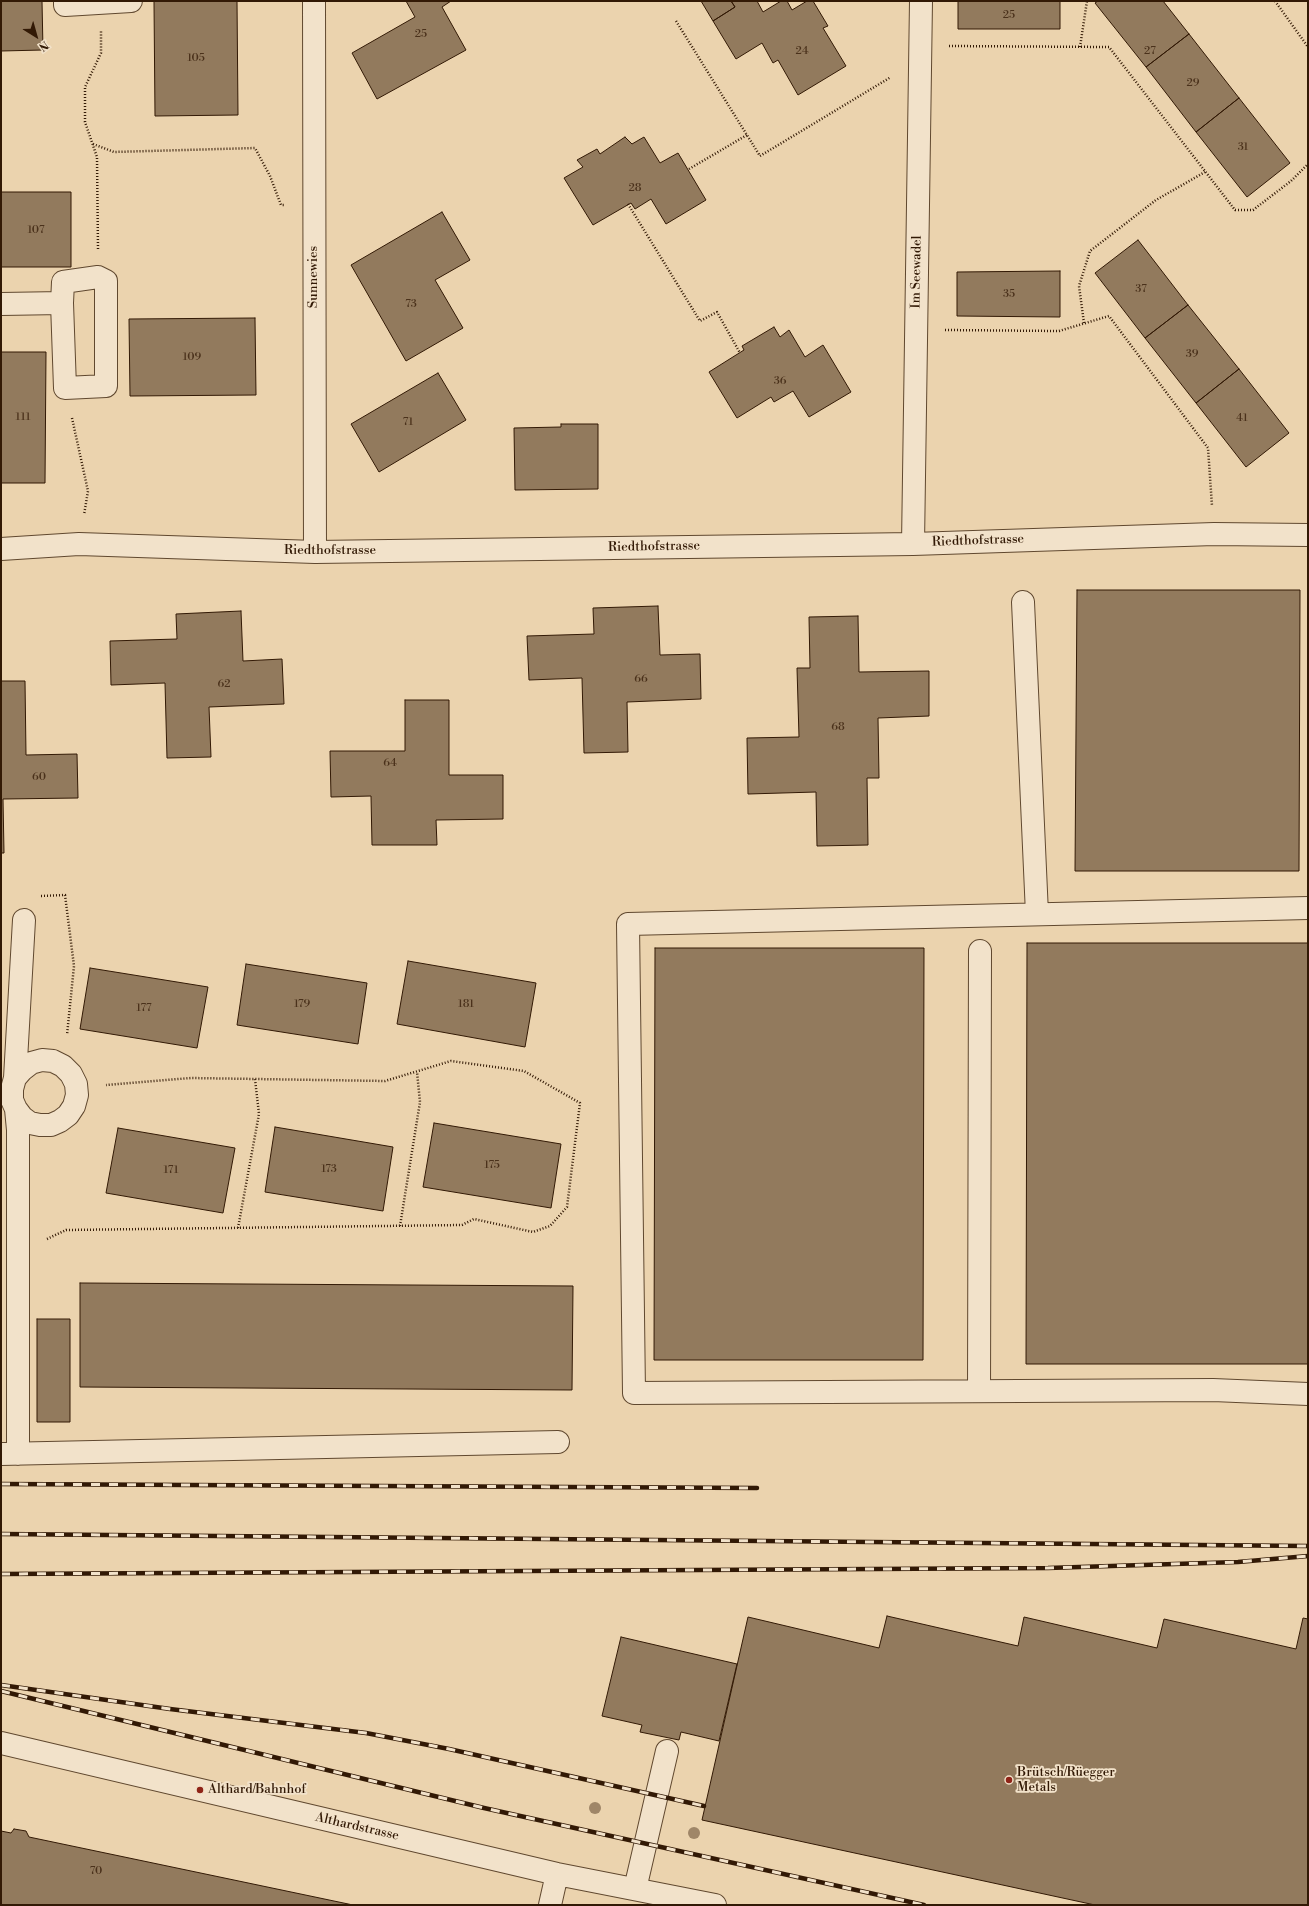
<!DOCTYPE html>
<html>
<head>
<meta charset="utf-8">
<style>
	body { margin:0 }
	#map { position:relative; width:1309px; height:1906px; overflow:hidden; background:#ebd3ae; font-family:"Libre Bodoni",serif }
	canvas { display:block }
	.frame { position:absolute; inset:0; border:2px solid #321905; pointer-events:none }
	.north { position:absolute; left:16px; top:16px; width:40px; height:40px; -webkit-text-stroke:3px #f2e2ca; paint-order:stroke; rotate:143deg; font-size:11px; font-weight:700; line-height:16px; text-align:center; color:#321905 }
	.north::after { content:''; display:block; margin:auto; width:14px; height:18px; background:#321905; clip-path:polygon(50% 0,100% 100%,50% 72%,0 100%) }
</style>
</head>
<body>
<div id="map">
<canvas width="1309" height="1906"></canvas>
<div class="frame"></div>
<div class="north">N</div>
</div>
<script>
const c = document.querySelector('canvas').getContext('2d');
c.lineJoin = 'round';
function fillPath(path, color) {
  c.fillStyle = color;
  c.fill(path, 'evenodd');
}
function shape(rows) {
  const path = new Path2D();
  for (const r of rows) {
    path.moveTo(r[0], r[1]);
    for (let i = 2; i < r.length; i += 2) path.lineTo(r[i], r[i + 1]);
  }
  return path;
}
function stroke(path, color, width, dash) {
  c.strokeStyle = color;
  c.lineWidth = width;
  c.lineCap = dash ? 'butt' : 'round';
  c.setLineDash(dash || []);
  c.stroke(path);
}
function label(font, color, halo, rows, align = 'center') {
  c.font = font + ' "Libre Bodoni",serif';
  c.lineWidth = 3.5;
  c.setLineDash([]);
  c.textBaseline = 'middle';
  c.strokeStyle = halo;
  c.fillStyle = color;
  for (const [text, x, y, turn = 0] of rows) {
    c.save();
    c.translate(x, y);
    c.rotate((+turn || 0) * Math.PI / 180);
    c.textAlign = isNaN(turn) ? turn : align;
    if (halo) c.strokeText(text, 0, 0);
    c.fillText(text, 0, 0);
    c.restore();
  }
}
const building = shape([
	[1,1,42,1,43,50,1,51,1,1],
	[154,1,237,1,238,115,155,116,154,1],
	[406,1,451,1,442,7,466,50,377,99,352,53,415,17,406,1],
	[701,1,731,1,735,7,713,21,701,1],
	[731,1,757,1,763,12,781,1,787,1,792,10,807,1,813,1,828,26,823,28,846,66,798,95,778,60,773,63,762,43,736,59,713,21,735,7,731,1],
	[958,1,1060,1,1060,29,958,29,958,1],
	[1098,1,1163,1,1189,34,1146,67,1095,3,1098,1],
	[1189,34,1239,98,1196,132,1146,67,1189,34],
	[1239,98,1290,163,1247,197,1196,132,1239,98],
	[625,137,632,144,644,137,660,163,678,153,706,200,666,224,651,199,635,209,631,203,593,225,564,178,583,167,577,160,597,149,600,154,625,137],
	[1,192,71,192,71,267,1,267,1,192],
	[442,212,470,260,435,280,463,328,406,361,351,265,442,212],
	[1138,240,1188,305,1145,338,1095,273,1138,240],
	[1060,271,1060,317,957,316,957,272,1060,271],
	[1188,305,1239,369,1196,403,1145,338,1188,305],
	[255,318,256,395,130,396,129,319,255,318],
	[774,327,780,337,789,330,805,357,823,345,851,392,809,417,793,391,774,402,771,397,737,418,709,372,744,350,742,346,774,327],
	[1,352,46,352,45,483,1,483,1,352],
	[1239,369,1289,433,1246,467,1196,403,1239,369],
	[438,373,466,420,379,472,351,424,438,373],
	[561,424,598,424,598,489,515,490,514,428,561,427,561,424],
	[1077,590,1300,590,1299,871,1075,871,1077,590],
	[658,606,660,655,700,654,701,699,627,702,628,752,584,753,582,678,529,680,527,636,594,634,593,608,658,606],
	[241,611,243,661,282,659,284,704,209,707,211,757,167,758,165,683,111,685,110,641,177,639,176,614,241,611],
	[858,616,859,672,929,671,929,716,878,718,879,778,867,778,868,845,817,846,816,792,748,794,747,738,799,737,797,668,810,668,809,617,858,616],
	[1,681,25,681,26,755,77,754,78,798,3,799,4,853,1,853,1,681],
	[405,700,449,700,449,775,503,775,503,819,436,820,437,845,372,845,371,796,331,797,330,751,405,751,405,700],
	[1027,943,1308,943,1308,1364,1026,1364,1027,943],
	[655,948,924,948,923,1360,654,1360,655,948],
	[408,961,536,983,525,1047,397,1024,408,961],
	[246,964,367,983,358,1044,237,1025,246,964],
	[90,968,208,987,197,1048,80,1029,90,968],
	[434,1123,561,1144,551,1208,423,1187,434,1123],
	[275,1127,393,1147,383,1211,265,1192,275,1127],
	[118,1128,235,1148,223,1213,106,1193,118,1128],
	[80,1283,573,1286,572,1390,80,1387,80,1283],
	[37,1319,70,1319,70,1422,37,1422,37,1319],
	[887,1616,1018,1646,1024,1617,1157,1648,1164,1619,1296,1649,1303,1618,1308,1619,1308,1905,1095,1905,702,1820,748,1617,879,1648,887,1616],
	[621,1637,737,1664,719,1741,681,1732,679,1740,640,1732,642,1725,602,1716,621,1637],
	[14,1829,26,1831,29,1837,353,1905,1,1905,1,1831,11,1833,14,1829]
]);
const path = shape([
	[1275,1,1308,47],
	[676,21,760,156,891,77],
	[949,46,1109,47,1235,210,1253,210,1291,181,1308,164],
	[1080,47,1087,1],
	[93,144,114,152,255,148,270,176,281,205,285,205],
	[689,169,747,135],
	[628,204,700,321,717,312,740,353],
	[98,249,97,157,85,122,85,87,101,53,101,31],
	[1084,323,1079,286,1090,251,1156,200,1205,172],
	[945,330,1059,331,1109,316,1208,448,1212,506],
	[72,418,88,491,84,515],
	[41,896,65,895,74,966,67,1035],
	[400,1226,420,1102,417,1072],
	[238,1228,259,1114,255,1079],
	[47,1239,66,1230,462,1225,474,1219,533,1232,550,1226,567,1207,580,1103,524,1071,451,1061,385,1081,191,1078,106,1085]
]);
const minor = shape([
	[65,1,65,5,131,1],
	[314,1,315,552],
	[98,277,106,281,106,386,65,388,62,303,63,282,98,277],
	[1,304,62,303],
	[913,544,921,1],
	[1,549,79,544,315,552,913,544,1214,534,1308,535],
	[1023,602,1037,914],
	[1308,908,628,924,634,1393,1213,1390,1308,1394],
	[15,1078,22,1070,31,1063,42,1060,53,1061,63,1066,71,1074,76,1084,77,1095,74,1106,68,1115,60,1121,51,1125,40,1125,30,1123,22,1117,16,1109,12,1100,12,1089,15,1078,24,920],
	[16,1109,18,1130,18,1454],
	[979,1391,980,951],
	[1,1454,558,1442],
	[1,1743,557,1874,715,1905],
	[635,1889,667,1751],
	[550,1905,557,1874]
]);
const rail = shape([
	[1,1484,757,1488],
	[1,1534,1308,1546],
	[1,1574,1048,1568,1238,1562,1308,1556],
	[1,1685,170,1709,366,1733,449,1749,704,1806],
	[1,1691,484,1808,924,1905]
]);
const trees = [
	[595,1808],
	[694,1833]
];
const markers = [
	[1009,1780,4,"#8f2418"],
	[200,1790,4,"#8f2418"]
];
const numberNames = [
	["25",1009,15],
	["25",421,34],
	["24",802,51],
	["27",1150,51],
	["105",196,58],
	["29",1193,83],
	["31",1243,147],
	["28",635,188],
	["107",36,230],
	["37",1141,289],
	["35",1009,294],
	["73",411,304],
	["39",1192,354],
	["109",192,357],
	["36",780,381],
	["111",23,417],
	["41",1242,418],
	["71",408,422],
	["66",641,679],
	["62",224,684],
	["68",838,727],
	["64",390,763],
	["60",39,777],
	["179",302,1004],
	["181",466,1004],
	["177",144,1008],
	["175",492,1165],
	["173",329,1169],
	["171",171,1170],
	["70",96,1871]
];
const streetNames = [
	["Im Seewadel",917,272,-89],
	["Sunnewies",314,277,-90],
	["Riedthofstrasse",978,541,-2],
	["Riedthofstrasse",654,547,-1],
	["Riedthofstrasse",330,551],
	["Althardstrasse",357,1827,13]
];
const poiNames = [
	["Brütsch/Rüegger",1017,1773],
	["Metals",1017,1788],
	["Althard/Bahnhof",208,1790]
];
fillPath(building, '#927a5d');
stroke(building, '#321905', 1);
stroke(minor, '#60482f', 24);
stroke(path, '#321905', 2.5, [1, 2]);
stroke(minor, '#f2e2ca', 22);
stroke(rail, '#321905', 4.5);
stroke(rail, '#f2e2ca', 3, [9]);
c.fillStyle = '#9f8668';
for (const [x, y] of trees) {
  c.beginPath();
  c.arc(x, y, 6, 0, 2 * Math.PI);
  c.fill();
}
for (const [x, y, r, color] of markers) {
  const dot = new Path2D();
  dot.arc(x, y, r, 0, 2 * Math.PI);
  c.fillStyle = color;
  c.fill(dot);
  stroke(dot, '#f2e2ca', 1.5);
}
label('11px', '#4a311b', null, numberNames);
label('13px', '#321905', '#f2e2ca', streetNames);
label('13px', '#321905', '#f2e2ca', poiNames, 'left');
</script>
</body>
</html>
